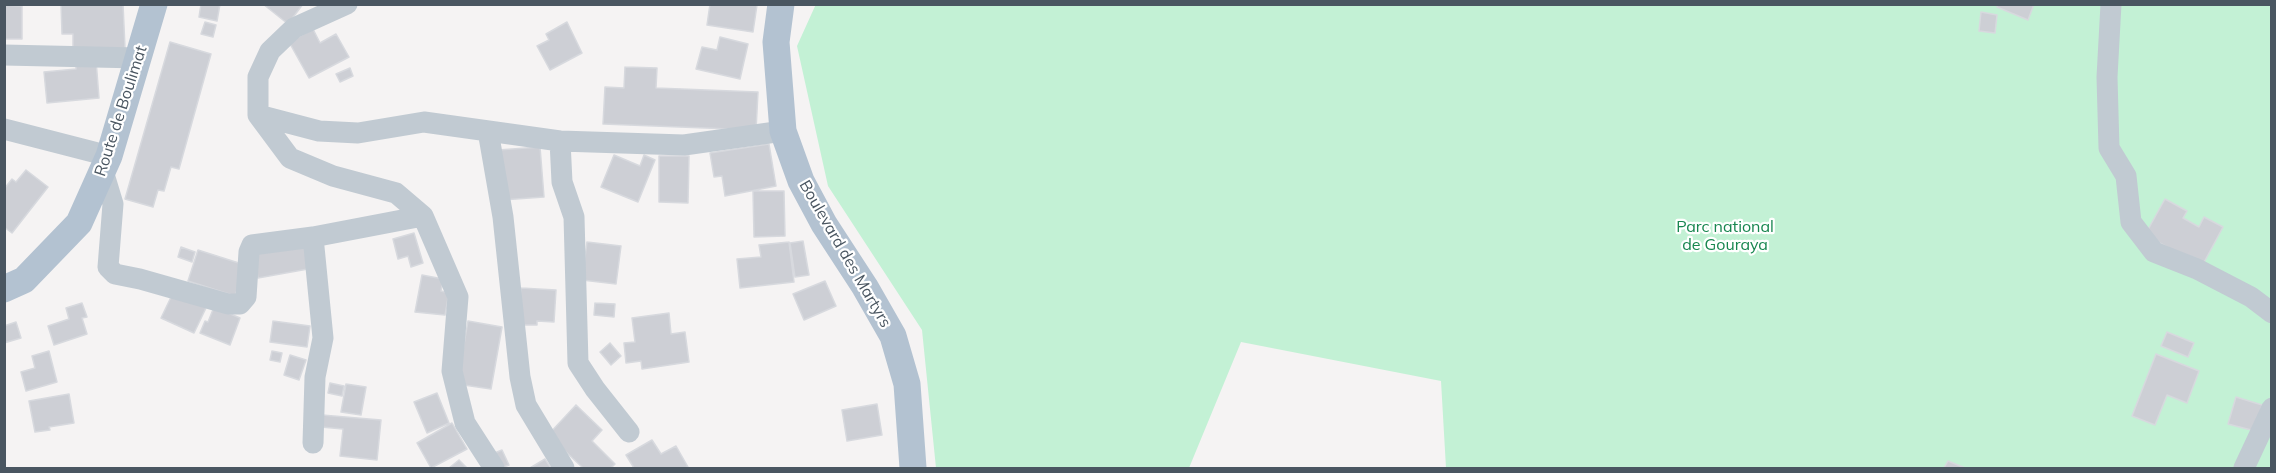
<!DOCTYPE html>
<html>
<head>
<meta charset="utf-8">
<style>
	body { margin:0 }
	#map { position:relative; width:2276px; height:473px; overflow:hidden; background:#f5f3f3; font-family:Mulish,sans-serif }
	canvas { display:block }
	.frame { position:absolute; inset:0; border:6px solid #4a5661; pointer-events:none }
</style>
</head>
<body>
<div id="map">
<canvas width="2276" height="473"></canvas>
<div class="frame"></div>
</div>
<script>
const c = document.querySelector('canvas').getContext('2d');
c.lineJoin = 'round';
function fillPath(path, color) {
  c.fillStyle = color;
  c.fill(path, 'evenodd');
}
function shape(rows) {
  const path = new Path2D();
  for (const r of rows) {
    path.moveTo(r[0], r[1]);
    for (let i = 2; i < r.length; i += 2) path.lineTo(r[i], r[i + 1]);
  }
  return path;
}
function stroke(path, color, width, dash) {
  c.strokeStyle = color;
  c.lineWidth = width;
  c.lineCap = dash ? 'butt' : 'round';
  c.setLineDash(dash || []);
  c.stroke(path);
}
function label(font, color, halo, rows, align = 'center') {
  c.font = font + ' Mulish,sans-serif';
  c.lineWidth = 4.5;
  c.setLineDash([]);
  c.textBaseline = 'middle';
  c.strokeStyle = halo;
  c.fillStyle = color;
  for (const [text, x, y, turn = 0] of rows) {
    c.save();
    c.translate(x, y);
    c.rotate((+turn || 0) * Math.PI / 180);
    c.textAlign = isNaN(turn) ? turn : align;
    if (halo) c.strokeText(text, 0, 0);
    c.fillText(text, 0, 0);
    c.restore();
  }
}
const green = shape([
	[816,4,2271,5,2271,468,1446,468,1441,381,1241,342,1189,468,936,468,922,330,828,186,797,46]
]);
const building = shape([
	[61,4,123,4,125,48,73,50,73,34,62,34,61,4],
	[201,4,220,4,217,21,199,17,201,4],
	[263,4,303,4,288,24,263,4],
	[710,4,757,5,753,32,707,25,710,4],
	[1998,4,2034,4,2028,20,1997,7,1998,4],
	[4,5,22,6,22,39,4,39,4,5],
	[1981,12,1997,15,1995,33,1979,31,1981,12],
	[205,22,216,25,213,37,201,34,205,22],
	[567,22,582,53,550,70,537,46,549,40,546,34,567,22],
	[313,29,320,43,336,34,349,57,309,78,289,42,313,29],
	[720,37,748,44,740,79,696,69,702,47,717,50,720,37],
	[170,42,211,54,179,169,171,167,164,191,158,190,153,207,125,199,170,42],
	[96,60,99,98,47,103,44,72,76,69,76,62,96,60],
	[625,67,657,68,656,88,758,92,756,130,603,124,605,87,624,88,625,67],
	[350,68,353,76,340,82,336,74,350,68],
	[769,144,776,186,725,196,722,176,714,177,710,153,769,144],
	[540,147,544,197,502,200,498,150,540,147],
	[614,155,640,166,644,155,655,160,638,202,601,187,614,155],
	[659,156,689,156,688,203,659,202,659,156],
	[26,170,48,187,12,233,4,227,4,189,12,179,16,182,26,170],
	[753,191,784,191,785,236,754,237,753,191],
	[2165,199,2187,211,2183,218,2199,227,2204,217,2223,227,2202,266,2145,235,2165,199],
	[414,233,423,263,411,267,408,256,398,259,393,239,414,233],
	[803,241,809,275,795,277,790,243,803,241],
	[587,242,621,246,616,284,582,280,587,242],
	[789,242,794,282,740,288,737,259,761,257,759,245,789,242],
	[304,245,308,269,258,278,253,254,304,245],
	[181,247,195,252,192,262,178,257,181,247],
	[198,250,245,265,235,296,188,281,198,250],
	[422,275,443,279,441,291,449,293,445,315,415,312,422,275],
	[825,281,836,306,804,320,793,294,825,281],
	[521,288,556,290,554,322,537,321,537,325,518,325,521,288],
	[173,293,206,308,194,333,161,318,173,293],
	[82,303,87,317,82,318,87,334,54,345,48,326,69,319,66,308,82,303],
	[595,303,615,304,614,317,594,315,595,303],
	[214,307,240,318,230,345,200,333,205,321,208,322,214,307],
	[669,313,671,334,685,332,689,362,642,369,641,361,626,363,624,343,635,342,632,318,669,313],
	[273,321,310,326,307,347,270,342,273,321],
	[468,321,502,327,491,389,457,384,468,321],
	[16,322,21,338,4,343,4,326,16,322],
	[2167,332,2194,343,2188,357,2161,346,2167,332],
	[610,343,621,356,611,365,600,352,610,343],
	[49,351,57,382,26,391,21,372,35,368,32,356,49,351],
	[272,351,282,353,280,362,270,360,272,351],
	[2156,354,2199,371,2187,403,2167,395,2155,425,2132,416,2156,354],
	[290,355,306,360,299,380,284,375,290,355],
	[330,383,344,386,342,396,328,393,330,383],
	[346,384,366,387,361,415,341,412,346,384],
	[437,393,449,423,427,433,414,402,437,393],
	[69,394,74,423,49,427,50,430,35,432,29,401,69,394],
	[2236,397,2262,405,2255,431,2228,424,2236,397],
	[877,404,882,435,847,441,842,410,877,404],
	[576,405,602,430,592,441,615,464,611,468,583,468,548,435,576,405],
	[322,415,381,420,377,460,340,456,343,429,321,427,322,415],
	[452,423,467,449,431,468,417,443,452,423],
	[652,440,661,454,676,446,688,467,684,468,634,468,626,455,652,440],
	[502,450,509,465,501,468,492,454,502,450],
	[545,459,551,468,530,468,545,459],
	[459,460,467,468,449,468,459,460],
	[1948,461,1965,468,1944,468,1948,461]
]);
const minor = shape([
	[347,4,294,28,270,51,258,77,258,115,290,158,333,176,396,193,423,216,458,297,452,371,465,423,494,468],
	[2111,4,2107,77,2109,148,2126,176,2131,222,2154,252,2197,269,2251,297,2272,313],
	[4,55,139,58],
	[258,115,319,131,358,133,424,122,560,141,684,145,783,131,785,135],
	[4,129,109,156],
	[488,131,503,217,520,377,526,405,564,468],
	[560,141,562,182,574,217,578,363,595,389,629,432],
	[103,171,113,204,108,267,115,274,140,279,228,304,240,304,246,297,249,252,252,245,313,237,423,216],
	[313,443,315,377,323,338,313,237],
	[2244,468,2272,408]
]);
const major = shape([
	[781,4,776,42,783,131,801,181,824,224,865,287,893,336,907,384,913,468],
	[4,289,24,280,79,223,109,156,154,4]
]);
const streetNames = [
	["Route de Boulimat",121,111,-72],
	["Boulevard des Martyrs",845,254,60]
];
const parkNames = [
	["Parc national",1725,227],
	["de Gouraya",1725,245]
];
fillPath(green, '#c3f1d5');
fillPath(building, '#cdcfd5');
stroke(building, '#d7d9de', 1.5);
stroke(minor, '#c1cad2', 21);
stroke(major, '#b3c2d1', 27);
label('16px', '#4a5661', '#fff', streetNames);
label('16px', '#17864f', '#fff', parkNames);
</script>
</body>
</html>
